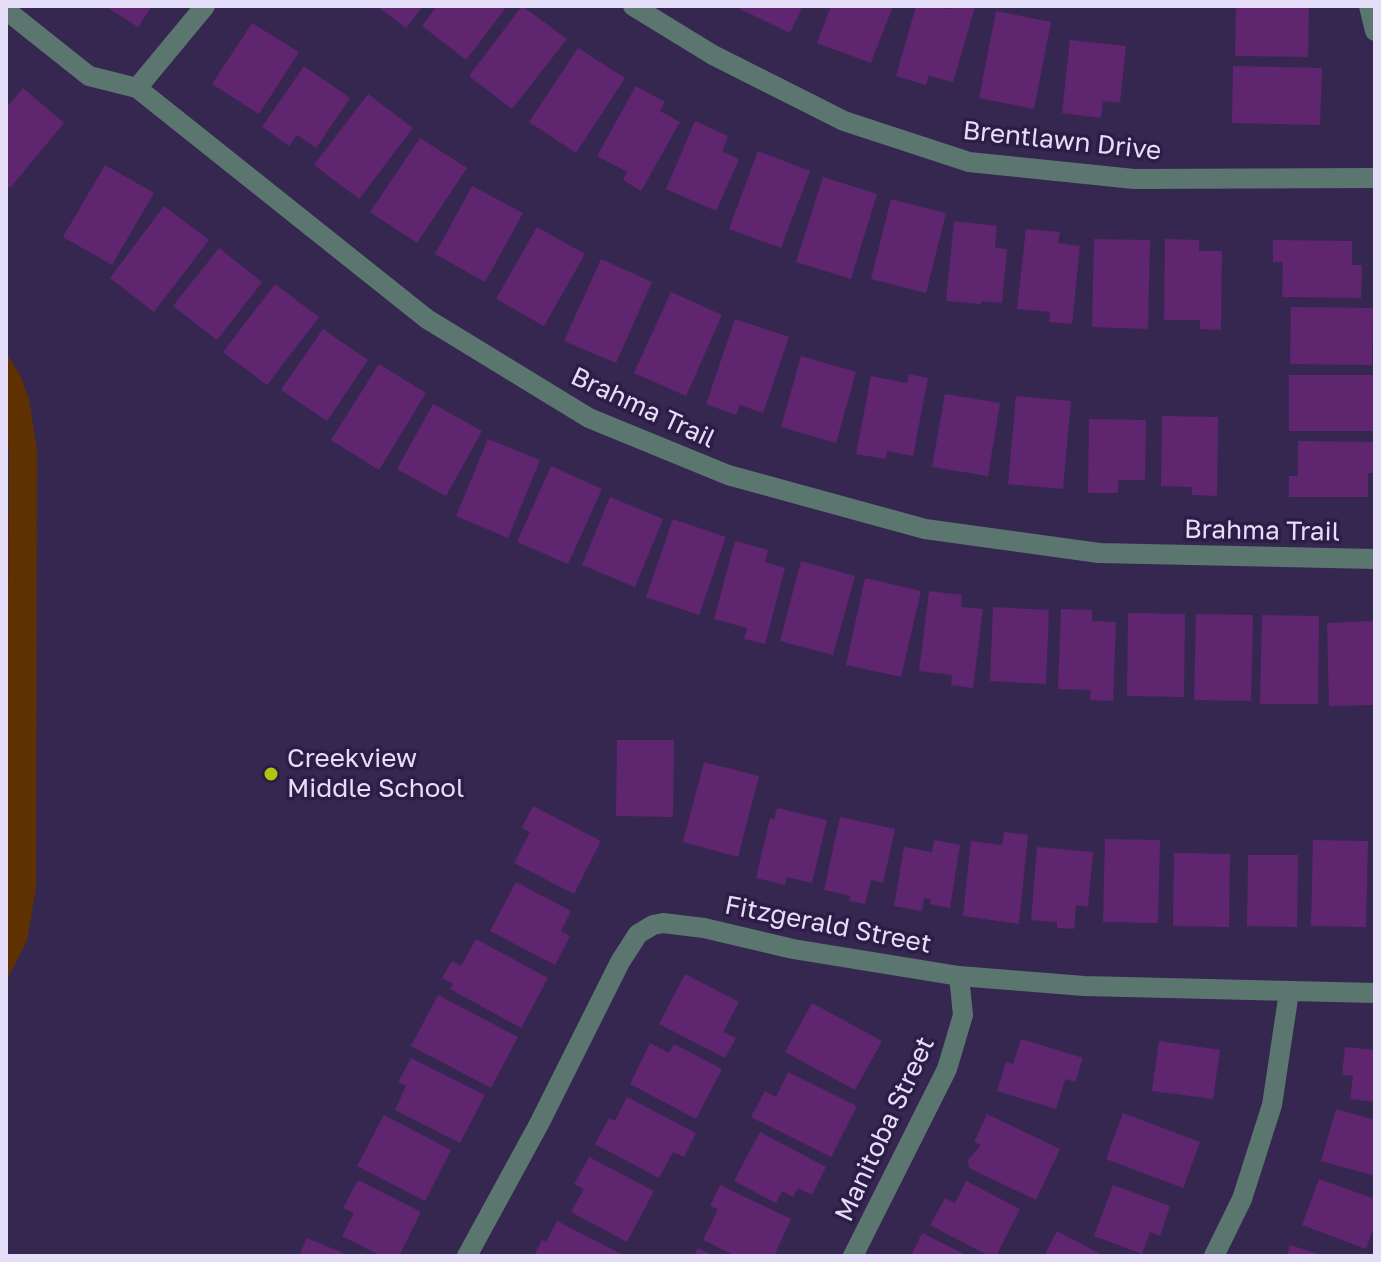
<!DOCTYPE html>
<html>
<head>
<meta charset="utf-8">
<style>
	body { margin:0 }
	#map { position:relative; width:1381px; height:1262px; overflow:hidden; background:#362751; font-family:"Golos Text",sans-serif }
	canvas { display:block }
	.frame { position:absolute; inset:0; border:8px solid #e5def8; pointer-events:none }
</style>
</head>
<body>
<div id="map">
<canvas width="1381" height="1262"></canvas>
<div class="frame"></div>
</div>
<script>
const c = document.querySelector('canvas').getContext('2d');
c.lineJoin = 'round';
function fillPath(path, color) {
  c.fillStyle = color;
  c.fill(path, 'evenodd');
}
function shape(rows) {
  const path = new Path2D();
  for (const r of rows) {
    path.moveTo(r[0], r[1]);
    for (let i = 2; i < r.length; i += 2) path.lineTo(r[i], r[i + 1]);
  }
  return path;
}
function stroke(path, color, width, dash) {
  c.strokeStyle = color;
  c.lineWidth = width;
  c.lineCap = dash ? 'butt' : 'round';
  c.setLineDash(dash || []);
  c.stroke(path);
}
function label(font, color, halo, rows, align = 'center') {
  c.font = font + ' "Golos Text",sans-serif';
  c.lineWidth = 7;
  c.setLineDash([]);
  c.textBaseline = 'middle';
  c.strokeStyle = halo;
  c.fillStyle = color;
  for (const [text, x, y, turn = 0] of rows) {
    c.save();
    c.translate(x, y);
    c.rotate((+turn || 0) * Math.PI / 180);
    c.textAlign = isNaN(turn) ? turn : align;
    if (halo) c.strokeText(text, 0, 0);
    c.fillText(text, 0, 0);
    c.restore();
  }
}
const green = shape([
	[6,353,20,375,29,399,37,450,36,889,27,940,6,982,9,450,6,423]
]);
const building = shape([
	[105,6,152,6,138,27],
	[377,6,423,6,406,28],
	[437,6,507,6,466,60,422,26],
	[522,6,567,39,512,109,469,76],
	[741,6,803,6,790,33,740,9],
	[831,6,893,6,871,63,817,43],
	[916,6,951,9,952,6,975,7,953,82,929,76,926,85,896,76],
	[1236,6,1309,6,1308,57,1235,56],
	[996,11,1051,22,1034,109,979,98],
	[252,23,299,52,259,114,212,84],
	[1070,40,1126,46,1120,103,1103,101,1101,118,1062,113],
	[578,48,625,78,576,153,529,122],
	[304,66,350,98,316,148,297,135,289,146,262,127],
	[1233,66,1322,68,1320,125,1232,123],
	[636,86,665,102,660,111,680,122,641,191,623,180,627,172,597,156],
	[23,88,64,123,10,188,6,184,6,108],
	[368,94,413,128,359,199,314,165],
	[695,121,728,136,722,151,739,159,716,211,666,189],
	[420,138,467,168,417,243,370,212],
	[758,151,810,171,781,248,729,229],
	[105,165,154,193,112,265,63,237],
	[823,177,877,194,851,279,796,262],
	[472,186,523,213,485,282,435,254],
	[891,199,946,213,926,293,871,279],
	[164,206,209,240,154,312,110,278],
	[954,221,997,226,995,248,1007,249,1002,303,981,301,981,304,946,301],
	[537,227,585,254,544,326,496,299],
	[1026,229,1060,232,1058,243,1080,246,1072,324,1049,322,1050,312,1017,309],
	[1094,239,1150,240,1148,329,1092,327],
	[1165,239,1199,240,1199,251,1222,251,1221,330,1200,329,1200,320,1164,320],
	[1273,240,1352,241,1352,265,1362,265,1361,298,1282,297,1283,262,1273,262],
	[219,248,262,282,217,340,173,306],
	[601,259,652,282,616,363,564,341],
	[275,284,319,317,267,385,223,352],
	[671,292,722,315,686,396,634,373],
	[1291,307,1373,308,1372,365,1290,364],
	[735,319,789,337,763,413,740,405,736,415,706,404],
	[323,329,368,360,327,421,281,390],
	[801,356,856,372,836,443,781,427],
	[379,364,426,393,379,470,331,440],
	[909,374,928,378,913,456,887,451,886,459,856,454,871,376,907,383],
	[1289,375,1375,375,1375,431,1289,431],
	[945,394,1000,403,988,476,932,467],
	[1016,396,1071,401,1063,489,1008,484],
	[433,404,482,431,446,496,397,469],
	[1162,416,1218,417,1217,496,1192,495,1192,487,1161,486],
	[1089,419,1146,420,1145,480,1118,480,1118,493,1088,493],
	[488,439,540,460,508,538,456,516],
	[1298,441,1375,442,1375,473,1368,473,1368,497,1289,497,1289,476,1298,476],
	[551,466,602,489,568,564,517,542],
	[610,497,663,519,635,587,582,565],
	[673,519,726,537,699,615,646,597],
	[735,541,768,550,765,562,785,568,765,644,744,639,747,628,714,619],
	[801,561,855,576,833,655,780,641],
	[865,578,921,591,901,677,846,665],
	[929,591,962,595,961,607,983,609,973,688,951,685,952,675,919,671],
	[993,607,1049,610,1046,684,990,681],
	[1061,609,1092,610,1092,621,1116,622,1113,701,1090,700,1091,690,1058,689],
	[1128,613,1185,614,1184,697,1127,696],
	[1196,614,1253,615,1251,701,1194,700],
	[1262,615,1319,616,1318,704,1260,704],
	[1375,621,1375,705,1329,706,1327,623],
	[617,740,674,740,673,817,616,816],
	[704,762,759,776,738,857,683,842],
	[533,806,601,841,574,894,514,863,530,832,522,828],
	[777,808,827,820,812,883,787,877,785,885,756,878,770,818,774,820],
	[840,817,895,829,883,883,871,880,865,904,849,901,851,896,824,890],
	[1004,832,1028,835,1019,924,963,916,971,841,1002,845],
	[1105,839,1160,840,1158,923,1103,922],
	[934,840,960,845,950,908,930,904,931,899,924,898,922,911,894,906,904,847,932,852],
	[1313,840,1368,841,1366,927,1311,926],
	[1037,847,1093,852,1088,907,1076,905,1074,929,1057,928,1057,922,1031,920],
	[1174,853,1230,854,1229,927,1173,926],
	[1248,855,1298,855,1297,927,1247,926],
	[516,882,571,911,561,931,570,936,555,965,490,931],
	[476,939,548,978,521,1028,450,989,453,984,442,978,452,961,461,966],
	[685,974,739,1002,723,1032,736,1038,725,1058,659,1024],
	[438,995,518,1037,491,1088,411,1046],
	[812,1003,882,1041,855,1090,785,1052],
	[1021,1039,1083,1058,1075,1082,1065,1079,1056,1109,997,1091,1006,1062,1013,1064],
	[1159,1041,1220,1050,1213,1099,1152,1091],
	[650,1043,669,1053,674,1044,722,1069,696,1119,630,1084],
	[1345,1047,1375,1050,1375,1102,1350,1099,1353,1076,1342,1075],
	[411,1058,485,1095,460,1143,395,1110,406,1086,398,1082],
	[788,1072,857,1106,831,1157,751,1117,765,1091,776,1097],
	[627,1097,696,1133,684,1157,673,1152,659,1178,595,1144,609,1118,615,1121],
	[1336,1109,1375,1120,1375,1176,1321,1161],
	[1123,1113,1200,1142,1183,1188,1106,1159],
	[987,1114,1060,1149,1036,1200,969,1168,968,1160,981,1145,974,1142],
	[384,1115,451,1150,425,1201,357,1166],
	[760,1132,826,1167,812,1195,798,1188,793,1197,782,1191,776,1203,734,1181],
	[589,1157,654,1191,627,1242,571,1212,584,1189,574,1184],
	[1319,1179,1375,1199,1375,1224,1366,1249,1302,1225],
	[358,1180,421,1212,399,1256,381,1256,342,1236,354,1213,343,1208],
	[966,1181,1020,1209,996,1256,989,1256,930,1225,945,1198,955,1203],
	[720,1185,791,1219,774,1256,736,1256,703,1240,718,1209,710,1206],
	[1113,1185,1170,1206,1160,1236,1150,1232,1142,1254,1094,1236],
	[557,1221,625,1256,534,1256,542,1240,546,1242],
	[1057,1231,1104,1256,1044,1256],
	[922,1233,968,1256,911,1256],
	[307,1238,350,1256,299,1256],
	[1290,1245,1322,1255,1322,1256,1287,1256],
	[698,1248,714,1256,694,1256]
]);
const minor = shape([
	[633,6,713,55,844,121,969,162,1134,179,1375,178],
	[1369,6,1375,31],
	[6,10,89,76,137,88,427,319,589,418,728,475,925,529,1099,553,1375,559],
	[137,88,205,6],
	[467,1256,539,1124,620,962,638,934,653,925,663,923,704,928,793,949,959,976,1084,986,1375,993],
	[853,1256,947,1069,963,1015,959,976],
	[1214,1256,1242,1199,1272,1105,1289,992]
]);
const markers = [
	[271,774,8,"#adc60e"]
];
const streetNames = [
	["Brentlawn Drive",1062,141,6],
	["Brahma Trail",643,408,25],
	["Brahma Trail",1262,531,1],
	["Fitzgerald Street",828,925,11],
	["Manitoba Street",885,1129,-65]
];
const poiNames = [
	["Creekview",287,759],
	["Middle School",287,789]
];
fillPath(green, '#5f3000');
fillPath(building, '#5f256f');
stroke(minor, '#5a766f', 20);
for (const [x, y, r, color] of markers) {
  const dot = new Path2D();
  dot.arc(x, y, r, 0, 2 * Math.PI);
  c.fillStyle = color;
  c.fill(dot);
  stroke(dot, '#2c1d46', 3);
}
label('26px', '#e5def8', '#2c1d46', streetNames);
label('26px', '#e5def8', '#2c1d46', poiNames, 'left');
</script>
</body>
</html>
